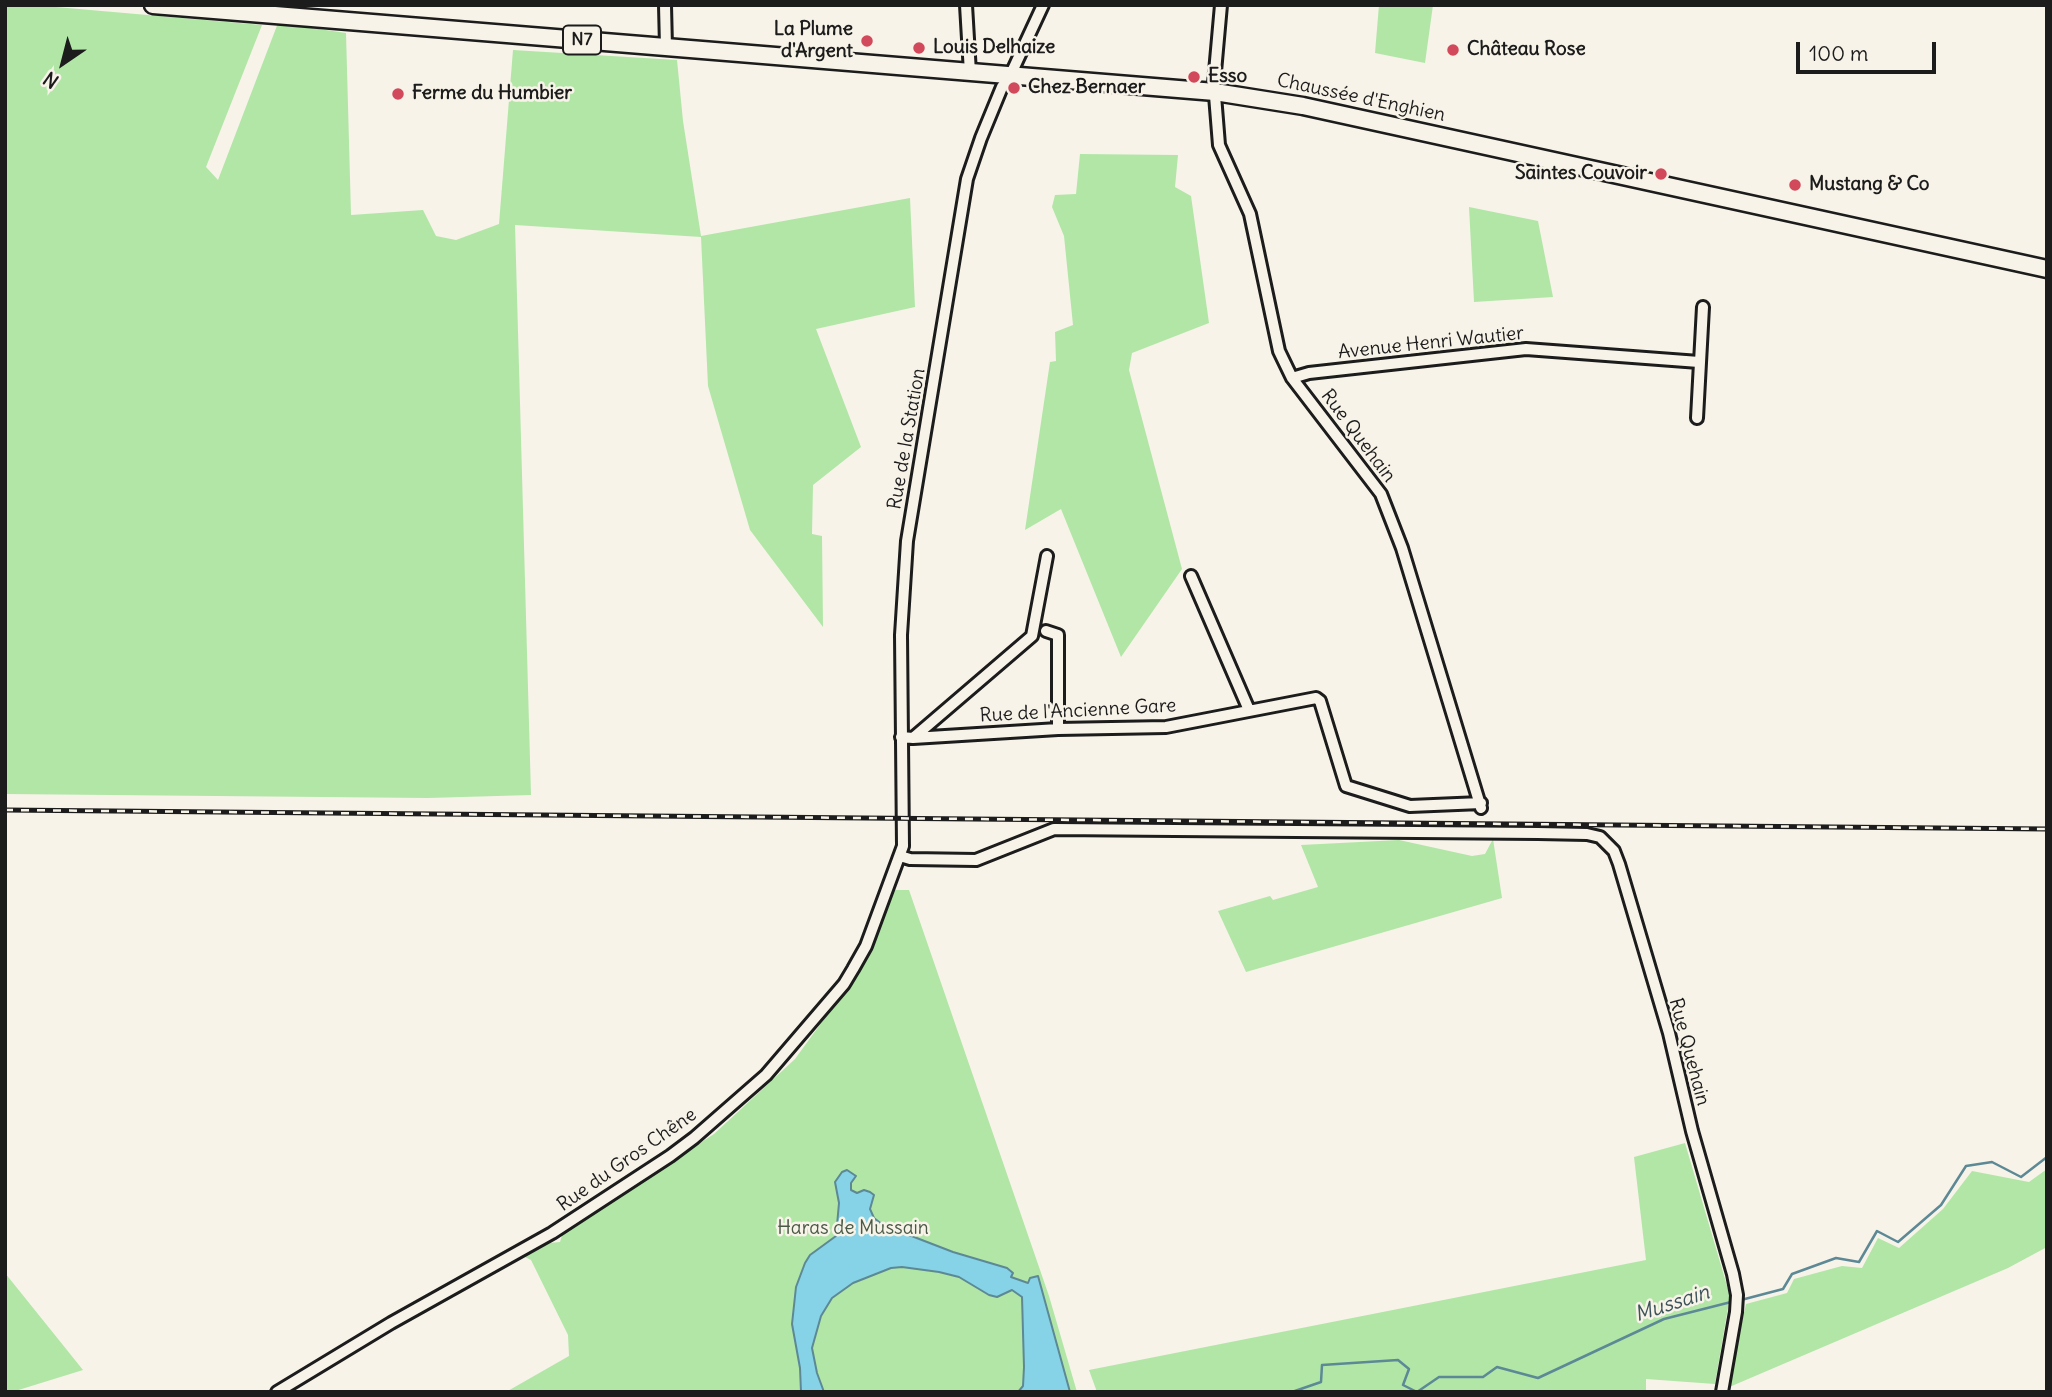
<!DOCTYPE html>
<html>
<head>
<meta charset="utf-8">
<style>
	body { margin:0 }
	#map { position:relative; width:2052px; height:1397px; overflow:hidden; background:#f7f3e8; font-family:Delius,sans-serif }
	canvas { display:block }
	.frame { position:absolute; inset:0; border:7px solid #1c1c1c; pointer-events:none }
	.north { position:absolute; left:28px; top:28px; width:70px; height:70px; -webkit-text-stroke:5px #f7f3e8; paint-order:stroke; rotate:215deg; font-size:19px; font-weight:700; line-height:28px; text-align:center; color:#1c1c1c }
	.north::after { content:''; display:block; margin:auto; width:24px; height:32px; background:#1c1c1c; clip-path:polygon(50% 0,100% 100%,50% 72%,0 100%) }
	.scale { position:absolute; left:1796px; top:42px; width:140px; height:32px; box-sizing:border-box; border:4px solid #1c1c1c; border-top:0; padding-left:9px; font-size:21px; line-height:24px; white-space:nowrap; color:#1c1c1c; -webkit-text-stroke:5px #f7f3e8; paint-order:stroke }
</style>
</head>
<body>
<div id="map">
<canvas width="2052" height="1397"></canvas>
<div class="frame"></div>
<div class="north">N</div>
<div class="scale">100 m</div>
</div>
<script>
const c = document.querySelector('canvas').getContext('2d');
c.lineJoin = 'round';
function fillPath(path, color) {
  c.fillStyle = color;
  c.fill(path, 'evenodd');
}
function shape(rows) {
  const path = new Path2D();
  for (const r of rows) {
    path.moveTo(r[0], r[1]);
    for (let i = 2; i < r.length; i += 2) path.lineTo(r[i], r[i + 1]);
  }
  return path;
}
function stroke(path, color, width, dash) {
  c.strokeStyle = color;
  c.lineWidth = width;
  c.lineCap = dash ? 'butt' : 'round';
  c.setLineDash(dash || []);
  c.stroke(path);
}
function label(font, color, halo, rows, align = 'center') {
  c.font = font + ' Delius,sans-serif';
  c.lineWidth = 5;
  c.setLineDash([]);
  c.textBaseline = 'middle';
  c.strokeStyle = halo;
  c.fillStyle = color;
  for (const [text, x, y, turn = 0] of rows) {
    c.save();
    c.translate(x, y);
    c.rotate((+turn || 0) * Math.PI / 180);
    c.textAlign = isNaN(turn) ? turn : align;
    if (halo) c.strokeText(text, 0, 0);
    c.fillText(text, 0, 0);
    c.restore();
  }
}
const green = shape([
	[5,5,33,5,262,25,206,167,218,180,278,23,346,33,351,215,423,210,436,236,456,240,499,224,513,50,677,60,683,121,701,236,910,198,915,307,816,329,861,447,813,485,812,534,822,536,823,627,750,530,708,386,701,237,515,225,531,795,428,798,5,794],
	[1379,5,1433,5,1425,63,1375,53],
	[1080,154,1178,155,1175,187,1191,196,1209,323,1132,353,1129,370,1182,569,1121,657,1061,509,1025,530,1050,362,1056,361,1055,332,1073,325,1064,236,1052,207,1055,195,1076,194],
	[1469,207,1538,221,1553,297,1474,302],
	[1493,839,1502,898,1246,972,1218,911,1270,896,1273,900,1318,887,1301,845,1399,840,1472,856,1485,854],
	[892,890,909,890,1049,1296,1077,1392,506,1392,569,1356,568,1335,531,1260,525,1257,550,1243,560,1242,563,1232,714,1134,795,1059,869,957],
	[1685,1143,1730,1296,1715,1384,1646,1379,1646,1392,1097,1392,1089,1370,1646,1260,1634,1157],
	[2047,1169,2047,1247,2008,1268,1727,1388,1746,1304,1787,1293,1794,1279,1842,1266,1862,1268,1878,1238,1899,1248,1943,1209,1972,1171,2029,1182],
	[5,1274,5,1273,83,1370,12,1392,5,1392]
]);
const water = shape([
	[847,1170,856,1176,851,1183,851,1190,857,1193,864,1190,870,1192,874,1195,870,1209,874,1218,883,1225,953,1252,1007,1268,1013,1273,1011,1277,1028,1283,1030,1278,1038,1276,1070,1392,1018,1392,1023,1386,1024,1367,1022,1297,1012,1290,997,1297,989,1295,959,1277,939,1272,902,1267,891,1268,853,1283,832,1298,821,1316,812,1348,817,1373,824,1392,801,1392,800,1368,792,1324,796,1287,805,1263,810,1255,836,1236,839,1203,835,1182,842,1172,847,1170]
]);
const stream = shape([
	[1741,1300,1783,1289,1792,1274,1836,1258,1859,1262,1877,1231,1898,1242,1941,1205,1966,1166,1992,1162,2021,1177,2047,1157],
	[1292,1392,1321,1382,1322,1365,1398,1360,1409,1369,1403,1385,1417,1392,1439,1377,1483,1377,1497,1367,1538,1378,1664,1319,1735,1301]
]);
const street = shape([
	[665,5,666,47],
	[966,5,970,73],
	[1221,5,1214,83,1219,145,1250,214,1279,351,1292,378,1381,494,1402,548,1481,808],
	[1292,378,1309,373,1526,349,1699,362],
	[1697,418,1703,307],
	[1191,576,1249,710],
	[1046,631,1058,635,1058,729],
	[901,737,913,738,1058,729,1166,727,1316,698,1320,701,1346,786,1410,806,1481,803],
	[913,738,1032,636,1047,556],
	[900,856,910,859,976,860,1054,829,1538,833,1587,834,1600,837,1614,851,1619,864,1669,1033,1692,1131,1733,1274,1737,1295,1736,1312,1722,1392],
	[277,1392,391,1323,552,1233,670,1156,694,1138,766,1075,844,984,853,969,866,946,903,846,901,635,907,541,967,179,981,138,1002,87,1010,76,1043,5]
]);
const primary = shape([
	[153,5,1215,92,1303,106,2047,269]
]);
const rail = shape([
	[5,810,2047,829]
]);
const markers = [
	[867,41,7,"#d1495b"],
	[919,48,7,"#d1495b"],
	[1453,50,7,"#d1495b"],
	[1194,77,7,"#d1495b"],
	[1014,88,7,"#d1495b"],
	[398,94,7,"#d1495b"],
	[1661,174,7,"#d1495b"],
	[1795,185,7,"#d1495b"]
];
const shields = [
	[582,40,38]
];
const shieldNames = [
	["N7",582,40]
];
const poiNames = [
	["La Plume",853,30,"right"],
	["d'Argent",853,52,"right"],
	["Louis Delhaize",933,48],
	["Château Rose",1467,50],
	["Esso",1208,77],
	["Chez Bernaer",1028,88],
	["Ferme du Humbier",412,94],
	["Saintes Couvoir",1647,174,"right"],
	["Mustang & Co",1809,185]
];
const streetNames = [
	["Chaussée d'Enghien",1361,98,12],
	["Avenue Henri Wautier",1431,343,-6],
	["Rue Quehain",1358,436,53],
	["Rue de la Station",907,439,-80],
	["Rue de l'Ancienne Gare",1078,711,-3],
	["Rue Quehain",1689,1052,75],
	["Rue du Gros Chêne",627,1160,-35]
];
const parkNames = [
	["Haras de Mussain",853,1229]
];
const waterNames = [
	["Mussain",1672,1304,-18]
];
fillPath(green, '#b1e6a7');
fillPath(water, '#86d2e6');
stroke(water, '#5c8995', 2);
stroke(stream, '#5c8995', 2.5);
stroke(street, '#1c1c1c', 16);
stroke(primary, '#1c1c1c', 21);
stroke(street, '#f7f3e8', 10);
stroke(primary, '#f7f3e8', 16);
stroke(rail, '#1c1c1c', 5);
stroke(rail, '#f7f3e8', 2.5, [8]);
for (const [x, y, r, color] of markers) {
  const dot = new Path2D();
  dot.arc(x, y, r, 0, 2 * Math.PI);
  c.fillStyle = color;
  c.fill(dot);
  stroke(dot, '#f7f3e8', 2.5);
}
for (const [x, y, w] of shields) {
  const box = new Path2D();
  box.roundRect(x - w / 2, y - 14.5, w, 29, 5);
  c.fillStyle = '#f7f3e8';
  c.fill(box);
  stroke(box, '#1c1c1c', 2);
}
label('bold 18px', '#1c1c1c', null, shieldNames);
label('bold 19px', '#1c1c1c', '#f7f3e8', poiNames, 'left');
label('19px', '#1c1c1c', '#f7f3e8', streetNames);
label('19px', '#495946', '#f7f3e8', parkNames);
label('italic 21px', '#3c5359', '#f7f3e8', waterNames);
</script>
</body>
</html>
